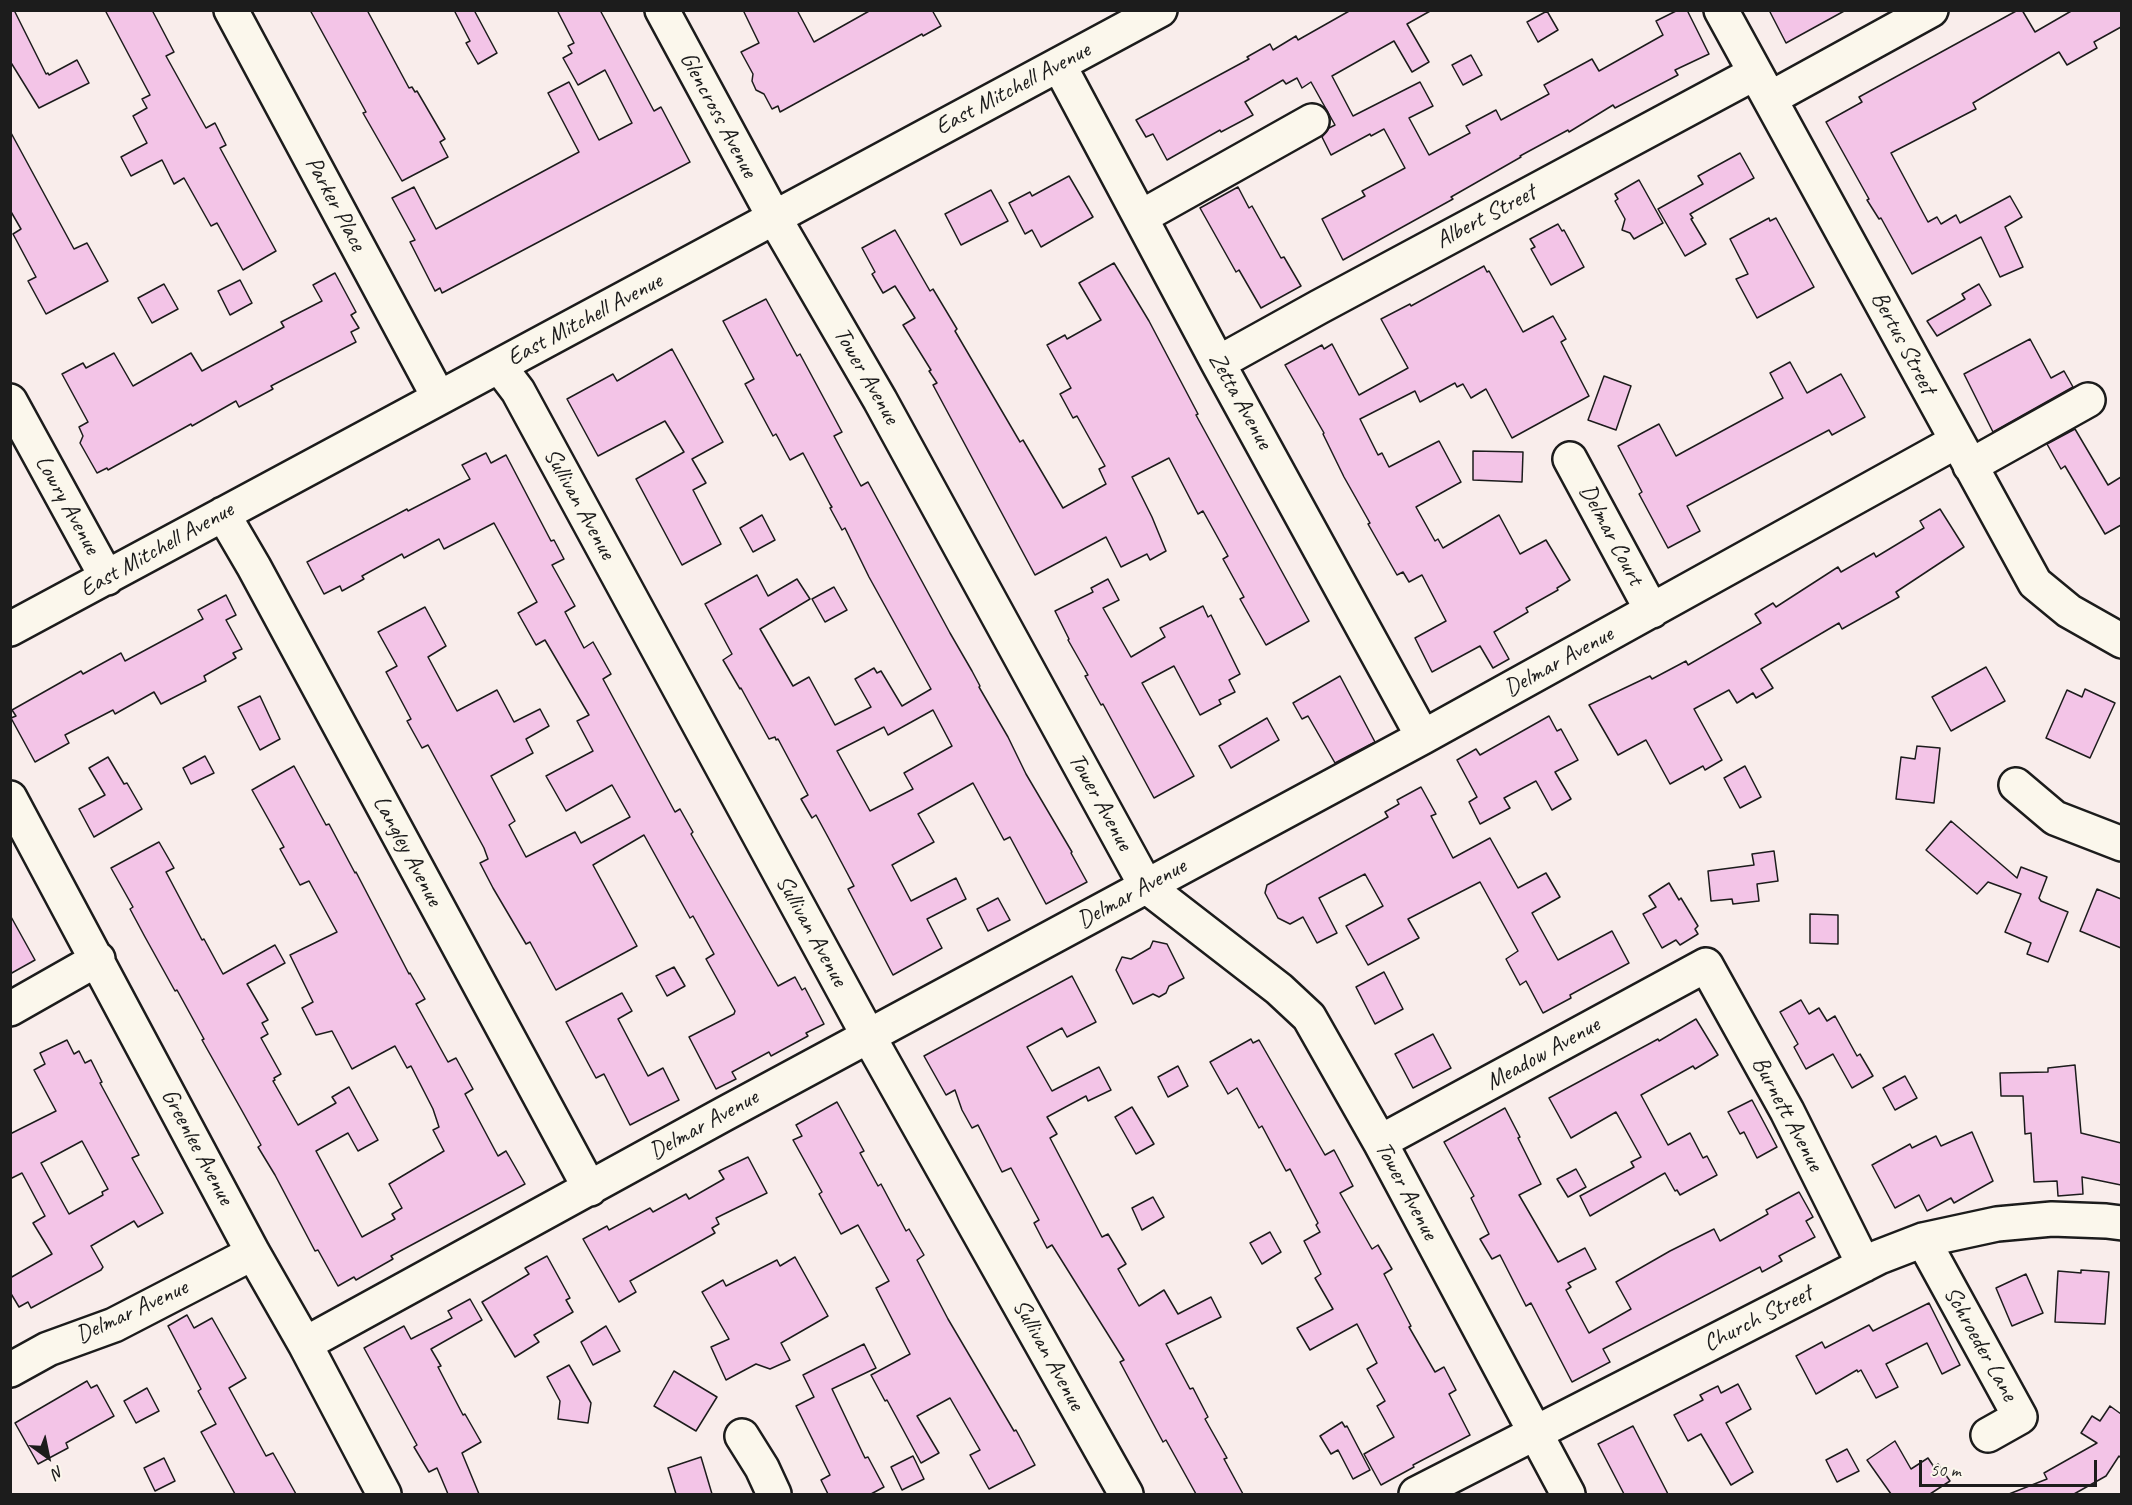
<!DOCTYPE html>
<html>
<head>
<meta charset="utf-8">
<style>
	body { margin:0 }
	#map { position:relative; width:2132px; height:1505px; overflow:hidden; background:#f9edeb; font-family:Caveat,sans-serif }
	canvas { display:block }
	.frame { position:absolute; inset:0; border:12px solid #1c1c1c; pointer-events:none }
	.north { position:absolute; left:18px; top:1427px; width:60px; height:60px; -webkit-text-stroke:4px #fbf7ec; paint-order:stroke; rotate:147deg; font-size:16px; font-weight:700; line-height:24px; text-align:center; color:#1c1c1c }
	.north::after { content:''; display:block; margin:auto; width:21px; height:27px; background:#1c1c1c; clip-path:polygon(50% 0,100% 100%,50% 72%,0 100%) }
	.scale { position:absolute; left:1919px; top:1460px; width:178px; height:27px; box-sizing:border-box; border:3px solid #1c1c1c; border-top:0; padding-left:8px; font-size:18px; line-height:21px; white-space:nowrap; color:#1c1c1c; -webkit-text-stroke:4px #fbf7ec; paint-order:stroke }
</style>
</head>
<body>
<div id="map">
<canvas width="2132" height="1505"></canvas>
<div class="frame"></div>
<div class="north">N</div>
<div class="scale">50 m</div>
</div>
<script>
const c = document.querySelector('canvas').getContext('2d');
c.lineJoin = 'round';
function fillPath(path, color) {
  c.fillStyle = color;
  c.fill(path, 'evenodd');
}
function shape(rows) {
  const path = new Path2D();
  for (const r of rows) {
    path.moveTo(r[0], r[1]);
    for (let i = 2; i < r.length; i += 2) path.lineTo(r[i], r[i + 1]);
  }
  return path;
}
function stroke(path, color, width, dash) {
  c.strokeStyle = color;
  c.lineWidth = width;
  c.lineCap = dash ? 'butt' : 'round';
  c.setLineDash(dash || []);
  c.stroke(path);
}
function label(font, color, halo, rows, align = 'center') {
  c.font = font + ' Caveat,sans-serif';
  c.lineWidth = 6;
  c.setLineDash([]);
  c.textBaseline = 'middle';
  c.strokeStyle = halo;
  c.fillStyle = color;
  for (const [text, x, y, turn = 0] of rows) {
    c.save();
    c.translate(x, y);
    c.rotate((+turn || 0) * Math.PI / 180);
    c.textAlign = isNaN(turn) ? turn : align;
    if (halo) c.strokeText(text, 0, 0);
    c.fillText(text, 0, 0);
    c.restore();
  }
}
const building = shape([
	[10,10,14,10,46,74,48,73,49,75,77,60,89,83,39,108,10,61,10,10],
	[105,10,152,10,174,52,166,56,206,128,215,123,226,145,220,148,276,251,243,270,217,223,211,226,184,178,174,184,162,160,131,176,121,157,147,143,133,116,147,108,142,99,150,95,105,10],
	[310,10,367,10,409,88,412,87,415,92,417,91,445,139,440,142,448,157,402,181,363,113,366,112,310,10],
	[454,10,474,10,497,53,478,64,466,43,470,41,454,10],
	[557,10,600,10,654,111,661,107,690,162,442,293,440,288,435,291,410,242,415,240,392,198,414,187,436,229,579,152,548,93,569,82,599,140,632,123,605,70,578,85,563,58,572,53,568,46,574,43,557,10],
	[743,10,797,10,814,42,871,10,932,10,941,26,923,36,922,34,780,112,778,106,772,109,764,94,756,90,752,81,753,74,741,52,759,43,743,10],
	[1351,10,1432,10,1407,24,1429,62,1412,72,1394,41,1332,76,1353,116,1420,82,1433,106,1409,118,1429,155,1470,133,1466,126,1496,110,1501,120,1549,94,1544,85,1592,59,1599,71,1663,35,1656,21,1678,10,1687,10,1709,54,1675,70,1678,75,1615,108,1613,105,1569,132,1568,130,1520,156,1521,157,1451,197,1453,199,1343,260,1322,219,1365,196,1362,191,1405,168,1384,129,1371,136,1370,134,1331,155,1322,137,1329,128,1335,125,1311,82,1302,88,1297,78,1286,84,1283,80,1245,102,1253,115,1221,132,1220,130,1167,160,1153,134,1146,137,1136,120,1249,59,1247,57,1270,44,1273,50,1296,36,1298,40,1351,10],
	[1769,10,1846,10,1786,43,1769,10],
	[2018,10,2022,10,2035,32,2073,10,2121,10,2121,27,2094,42,2097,48,2067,65,2059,52,1973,103,1976,109,1891,153,1928,222,1937,217,1941,224,1956,215,1960,223,2010,196,2022,217,2005,227,2023,267,2000,277,1981,237,1912,274,1881,218,1879,219,1867,200,1869,199,1826,122,1862,102,1859,97,2018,10],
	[1547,11,1558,30,1538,42,1527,22,1547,11],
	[1471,55,1482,75,1463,85,1452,65,1471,55],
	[10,131,74,249,87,243,108,281,46,314,28,281,36,277,13,234,21,229,10,210,10,131],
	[1740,153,1754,178,1690,214,1693,218,1691,219,1706,244,1685,256,1658,209,1703,184,1698,176,1740,153],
	[1069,176,1093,217,1041,247,1032,230,1025,234,1009,203,1030,192,1032,196,1069,176],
	[1639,180,1663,223,1634,239,1630,233,1622,230,1625,219,1615,201,1618,199,1615,194,1639,180],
	[1238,187,1249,208,1252,206,1281,258,1284,257,1301,286,1261,308,1239,270,1236,272,1200,208,1238,187],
	[991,190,1008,221,961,245,945,214,991,190],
	[1769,218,1770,221,1776,218,1814,287,1757,318,1736,279,1748,274,1730,239,1769,218],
	[1558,224,1562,231,1564,230,1584,267,1551,285,1531,249,1535,247,1530,239,1558,224],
	[895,230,930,291,933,289,957,329,955,331,1020,442,1023,440,1063,508,1106,484,1099,469,1105,466,1077,416,1073,418,1060,394,1071,388,1047,345,1065,335,1067,339,1101,320,1079,283,1114,263,1149,321,1198,414,1196,415,1309,621,1266,645,1240,599,1244,597,1223,559,1228,556,1203,511,1198,514,1169,458,1132,477,1152,517,1166,551,1150,560,1147,554,1121,567,1106,537,1035,575,933,385,937,383,929,371,931,370,903,325,915,318,895,286,883,293,872,274,875,272,862,248,895,230],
	[1484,266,1487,272,1489,271,1523,332,1553,316,1566,339,1561,342,1589,396,1512,438,1486,389,1471,398,1463,384,1457,387,1455,383,1420,402,1415,391,1360,419,1378,455,1382,453,1389,467,1439,441,1461,482,1416,507,1435,541,1438,539,1443,548,1499,515,1520,554,1546,540,1570,580,1557,588,1558,590,1526,608,1528,612,1494,632,1509,659,1493,668,1480,646,1432,672,1415,638,1446,621,1422,575,1409,582,1403,572,1397,575,1368,524,1370,523,1344,477,1323,434,1324,433,1285,365,1322,345,1324,349,1332,344,1359,395,1408,368,1381,319,1410,304,1411,306,1484,266],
	[335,273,356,312,351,315,359,328,351,332,356,342,271,386,273,389,239,407,236,401,192,426,191,424,108,470,107,468,97,473,80,443,83,436,79,427,88,422,62,374,83,363,86,368,114,353,133,386,191,353,202,371,284,327,281,322,322,301,313,285,335,273],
	[240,280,252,303,230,315,218,291,240,280],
	[164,284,178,309,152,323,138,298,164,284],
	[1979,284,1991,305,1937,336,1927,321,1965,299,1962,294,1979,284],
	[766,299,797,356,800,354,842,432,834,436,861,486,868,482,950,633,972,671,980,686,979,687,1008,737,1026,774,1072,852,1071,853,1087,882,1046,904,1010,837,1004,840,973,783,918,814,934,842,892,865,911,901,956,878,966,899,927,919,942,948,893,975,848,889,854,886,828,837,816,815,812,818,801,799,808,795,778,739,776,740,775,737,769,739,741,688,740,689,723,660,732,654,705,604,757,575,768,596,797,579,810,599,760,629,793,686,809,677,835,725,871,707,855,679,874,668,877,673,881,671,902,706,931,689,869,577,845,528,842,530,830,508,832,507,830,504,803,453,790,460,776,434,773,436,745,384,754,379,723,321,766,299],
	[933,710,952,746,904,773,913,789,870,811,837,751,884,727,888,735,933,710],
	[2030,339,2051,378,2064,371,2073,387,1993,432,1964,374,2030,339],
	[672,349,723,442,692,459,706,483,693,490,721,544,682,565,636,479,684,452,665,421,598,456,567,399,613,374,617,381,672,349],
	[1790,362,1807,393,1841,374,1865,417,1832,435,1829,430,1687,506,1700,531,1668,548,1639,494,1642,492,1618,446,1659,424,1676,456,1783,398,1770,373,1790,362],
	[1604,376,1631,386,1616,430,1588,420,1604,376],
	[2075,429,2108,485,2121,477,2121,525,2105,534,2065,466,2061,469,2047,444,2075,429],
	[1473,451,1523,452,1522,482,1473,480,1473,451],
	[486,453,491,463,506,455,551,541,554,540,564,559,552,565,575,606,565,612,584,648,593,642,611,674,603,679,675,812,680,809,693,832,691,834,778,986,795,977,802,990,805,988,824,1024,806,1033,808,1036,771,1056,769,1052,732,1072,736,1079,716,1089,689,1037,734,1014,735,1011,706,959,714,954,693,916,690,918,644,835,593,865,637,946,556,990,530,942,526,944,493,888,480,863,488,859,484,848,428,745,422,748,407,721,411,719,386,672,397,666,378,632,425,607,446,646,428,657,457,711,497,690,514,722,540,709,549,726,526,739,533,753,491,776,515,821,509,825,526,857,575,832,581,843,630,817,612,785,566,811,546,776,593,751,577,721,589,715,545,640,536,645,518,613,537,602,494,523,444,549,439,539,404,558,402,554,362,576,364,579,342,591,340,586,324,594,307,562,407,509,408,511,470,479,462,465,486,453],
	[1940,509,1964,547,1896,592,1899,597,1842,629,1839,623,1761,669,1773,688,1756,698,1753,693,1737,703,1729,690,1694,709,1722,760,1705,770,1703,766,1670,784,1646,740,1618,755,1589,705,1650,676,1652,679,1686,661,1688,665,1761,623,1755,614,1773,603,1776,607,1838,567,1841,572,1874,553,1876,557,1924,528,1920,521,1940,509],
	[762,515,775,540,753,552,740,528,762,515],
	[1108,579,1119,600,1103,608,1131,657,1165,637,1160,628,1203,606,1208,617,1211,615,1240,674,1229,680,1235,692,1219,700,1221,704,1200,715,1174,666,1142,683,1194,776,1154,798,1103,704,1101,705,1085,676,1088,675,1068,640,1069,639,1055,611,1093,592,1091,588,1108,579],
	[834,587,847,610,825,622,812,599,834,587],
	[226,595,236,615,226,620,242,649,233,653,236,658,204,676,206,681,161,704,154,692,115,714,113,710,65,735,69,743,35,762,11,718,16,716,12,710,81,671,83,674,121,653,125,661,203,619,198,610,226,595],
	[1986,667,2005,701,1951,731,1932,697,1986,667],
	[1340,676,1375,742,1335,763,1308,716,1302,719,1293,703,1340,676],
	[2085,689,2115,703,2090,758,2046,738,2067,690,2082,697,2085,689],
	[260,696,280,739,260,750,238,707,260,696],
	[1549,716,1557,731,1561,729,1578,760,1555,772,1571,799,1552,810,1536,781,1504,798,1510,808,1480,824,1469,802,1477,797,1457,760,1476,749,1480,755,1549,716],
	[1267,718,1279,740,1231,768,1219,746,1267,718],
	[1917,746,1940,748,1934,803,1896,799,1901,757,1915,759,1917,746],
	[205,756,214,773,191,784,183,768,205,756],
	[108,757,124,784,127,783,142,809,94,837,79,809,105,795,89,768,108,757],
	[294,766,326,825,329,824,355,873,356,872,409,974,410,973,425,999,416,1004,448,1062,456,1058,473,1089,465,1094,498,1156,506,1151,525,1184,391,1256,393,1259,356,1280,354,1277,338,1286,318,1250,315,1251,275,1175,258,1147,261,1145,241,1109,202,1040,204,1039,177,990,175,991,145,937,130,909,133,907,111,868,159,842,174,868,166,872,202,940,204,939,223,974,275,945,285,963,247,984,268,1020,262,1023,268,1034,261,1038,281,1074,274,1078,275,1080,273,1081,298,1125,336,1103,332,1097,349,1087,378,1140,358,1151,348,1133,316,1151,362,1237,395,1219,392,1214,402,1208,389,1184,444,1151,433,1130,439,1127,433,1109,411,1066,407,1068,395,1046,352,1069,332,1031,316,1035,302,1008,313,1002,290,955,337,932,309,881,300,885,280,849,284,847,252,790,294,766],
	[1745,766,1761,797,1740,808,1724,778,1745,766],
	[1421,787,1436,814,1431,816,1453,858,1490,838,1518,888,1546,873,1560,897,1532,913,1558,960,1612,931,1629,963,1570,995,1571,998,1543,1013,1526,981,1520,985,1506,959,1518,951,1480,882,1408,919,1419,938,1368,965,1346,926,1383,906,1365,874,1319,898,1337,933,1317,943,1303,917,1290,924,1278,918,1265,893,1267,885,1388,817,1385,812,1399,804,1397,800,1421,787],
	[1951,821,2017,878,2021,867,2047,877,2039,898,2041,901,2068,912,2048,962,2027,954,2031,943,2005,932,2021,894,1988,882,1977,894,1926,850,1951,821],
	[1774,851,1778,881,1757,884,1759,901,1733,904,1732,899,1711,901,1708,871,1754,865,1752,854,1774,851],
	[1669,883,1679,900,1681,898,1698,926,1695,929,1698,934,1680,945,1676,940,1662,948,1643,914,1656,907,1649,896,1669,883],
	[2097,889,2121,899,2121,948,2080,931,2097,889],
	[998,898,1010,920,988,931,977,909,998,898],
	[1810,914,1838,915,1838,944,1810,943,1810,914],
	[10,915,35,960,10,974,10,915],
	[1153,941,1167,944,1184,978,1169,986,1166,993,1159,997,1153,994,1133,1004,1116,970,1122,957,1131,959,1150,948,1153,941],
	[674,967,685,986,667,996,656,976,674,967],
	[1384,972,1403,1009,1375,1024,1356,987,1384,972],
	[1072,976,1096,1022,1067,1037,1062,1028,1027,1047,1052,1091,1099,1067,1111,1090,1088,1101,1086,1096,1047,1117,1057,1134,1050,1138,1102,1237,1108,1234,1126,1264,1118,1269,1139,1306,1164,1290,1178,1314,1211,1297,1221,1317,1166,1344,1190,1389,1193,1388,1208,1417,1205,1419,1227,1458,1224,1459,1243,1494,1196,1494,1166,1440,1163,1442,1120,1362,1124,1360,1052,1245,1047,1248,1034,1223,1039,1220,1011,1168,1002,1172,978,1125,972,1128,962,1110,955,1090,946,1095,924,1056,1072,976],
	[622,993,632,1011,618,1019,648,1076,663,1068,679,1100,630,1125,604,1074,596,1078,566,1022,622,993],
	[1801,1000,1809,1014,1819,1008,1827,1021,1835,1016,1857,1056,1860,1054,1873,1076,1852,1088,1833,1054,1806,1069,1794,1047,1798,1044,1780,1012,1801,1000],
	[1696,1019,1718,1055,1695,1069,1693,1066,1641,1095,1668,1145,1690,1133,1703,1158,1707,1156,1717,1175,1680,1195,1677,1190,1675,1191,1665,1173,1590,1216,1580,1196,1634,1167,1631,1162,1641,1157,1616,1112,1571,1138,1549,1098,1658,1039,1659,1041,1696,1019],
	[1433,1034,1451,1068,1413,1088,1395,1054,1433,1034],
	[1251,1039,1253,1043,1259,1040,1325,1155,1334,1150,1353,1186,1340,1193,1372,1249,1378,1245,1392,1269,1384,1274,1411,1326,1409,1327,1435,1372,1444,1367,1456,1390,1449,1394,1470,1435,1413,1465,1414,1467,1381,1485,1364,1454,1394,1437,1377,1406,1385,1401,1367,1369,1377,1363,1357,1324,1310,1350,1297,1328,1333,1309,1315,1278,1321,1274,1304,1241,1320,1232,1316,1225,1318,1223,1290,1169,1286,1171,1262,1126,1259,1128,1237,1088,1228,1094,1210,1062,1251,1039],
	[67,1040,74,1054,79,1051,85,1063,91,1060,102,1082,100,1083,139,1155,132,1158,163,1213,138,1227,134,1221,91,1246,103,1267,101,1270,31,1308,28,1302,19,1307,10,1292,10,1278,52,1254,33,1223,45,1216,22,1173,10,1179,10,1134,56,1111,34,1070,45,1064,40,1053,67,1040],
	[82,1141,108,1189,102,1192,103,1195,69,1214,41,1163,82,1141],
	[2075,1065,2081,1133,2121,1143,2121,1185,2082,1177,2083,1194,2058,1196,2057,1181,2034,1182,2031,1133,2025,1134,2023,1096,2001,1096,2000,1073,2048,1072,2048,1068,2075,1065],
	[1178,1066,1188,1086,1168,1097,1158,1077,1178,1066],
	[1905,1076,1917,1098,1895,1110,1883,1088,1905,1076],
	[1752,1100,1777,1147,1757,1158,1744,1132,1740,1134,1728,1112,1752,1100],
	[837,1102,864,1151,860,1153,878,1186,881,1184,906,1231,909,1229,924,1255,917,1260,948,1319,1014,1431,1016,1430,1035,1465,989,1489,970,1455,980,1450,950,1398,917,1416,939,1453,921,1463,887,1400,885,1401,871,1375,910,1354,876,1288,889,1281,858,1225,841,1234,819,1194,822,1192,793,1140,802,1136,796,1125,837,1102],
	[1132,1107,1154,1144,1136,1154,1115,1117,1132,1107],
	[1505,1108,1520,1137,1518,1138,1541,1184,1519,1195,1558,1262,1585,1248,1596,1269,1568,1283,1571,1287,1566,1290,1589,1333,1631,1309,1616,1282,1670,1251,1714,1229,1720,1241,1768,1214,1766,1210,1799,1192,1813,1217,1806,1221,1815,1237,1779,1256,1782,1261,1762,1272,1760,1267,1603,1349,1610,1362,1572,1382,1531,1303,1526,1306,1500,1255,1492,1259,1480,1239,1489,1234,1471,1198,1474,1196,1444,1142,1505,1108],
	[1972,1132,1993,1181,1954,1203,1951,1198,1927,1211,1919,1195,1895,1208,1872,1165,1910,1144,1912,1148,1936,1136,1941,1146,1972,1132],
	[748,1157,767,1193,716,1218,719,1224,712,1228,715,1233,630,1281,636,1292,619,1302,583,1239,607,1226,609,1230,650,1208,653,1212,686,1194,689,1199,724,1179,719,1171,748,1157],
	[1576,1169,1586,1187,1568,1197,1557,1179,1576,1169],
	[1153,1197,1164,1217,1142,1230,1132,1208,1153,1197],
	[1270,1232,1281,1252,1262,1264,1250,1243,1270,1232],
	[547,1256,570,1298,566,1300,573,1312,534,1335,539,1342,515,1357,482,1302,529,1274,525,1268,547,1256],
	[795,1257,828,1316,781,1343,790,1360,770,1369,756,1364,726,1380,711,1347,729,1339,702,1292,723,1280,726,1286,777,1260,780,1266,795,1257],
	[2081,1270,2109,1272,2105,1324,2055,1322,2058,1271,2081,1273,2081,1270],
	[2026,1274,2043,1313,2012,1326,1996,1288,2026,1274],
	[470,1299,482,1320,431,1349,441,1366,438,1367,463,1415,465,1414,481,1442,462,1453,479,1494,448,1494,437,1468,429,1472,414,1447,417,1445,364,1348,404,1326,411,1339,452,1318,448,1311,470,1299],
	[1929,1303,1960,1365,1942,1374,1927,1343,1886,1364,1898,1387,1876,1398,1861,1370,1858,1372,1857,1370,1816,1394,1796,1356,1822,1342,1825,1348,1869,1325,1873,1331,1929,1303],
	[187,1315,194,1328,212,1318,246,1378,229,1388,266,1456,273,1453,296,1494,235,1494,201,1432,216,1424,198,1391,201,1389,168,1326,187,1315],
	[606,1326,620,1351,593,1365,581,1342,606,1326],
	[864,1344,876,1368,832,1389,865,1458,868,1457,884,1487,871,1494,828,1494,821,1480,830,1475,796,1406,814,1397,803,1375,864,1344],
	[569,1365,591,1403,588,1423,558,1419,560,1401,547,1377,569,1365],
	[674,1371,717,1397,696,1431,654,1406,674,1371],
	[87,1381,91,1388,97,1385,114,1416,66,1443,68,1448,38,1464,15,1423,87,1381],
	[1738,1384,1751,1409,1726,1423,1753,1472,1731,1485,1701,1434,1688,1441,1674,1415,1703,1400,1700,1395,1718,1386,1721,1393,1738,1384],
	[147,1388,159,1411,136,1423,124,1401,147,1388],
	[2110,1406,2121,1414,2121,1458,2119,1456,2106,1476,2074,1494,2009,1494,2047,1479,2044,1473,2097,1443,2081,1433,2092,1416,2100,1421,2110,1406],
	[1342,1422,1345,1427,1347,1426,1370,1470,1353,1479,1338,1450,1331,1454,1320,1436,1342,1422],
	[1633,1426,1668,1494,1624,1494,1598,1444,1633,1426],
	[1895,1441,1911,1469,1928,1458,1934,1467,1938,1464,1950,1481,1930,1494,1891,1494,1867,1460,1895,1441],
	[1847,1449,1859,1471,1837,1482,1826,1460,1847,1449],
	[913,1456,924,1479,902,1490,891,1467,913,1456],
	[701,1457,712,1494,676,1494,668,1468,701,1457],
	[164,1458,175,1481,155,1491,144,1468,164,1458]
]);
const minor = shape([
	[231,10,439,398],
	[662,10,775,219,880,400,1146,886,1279,989,1309,1017,1380,1142,1568,1494],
	[1721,10,2035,583,2069,611,2122,641],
	[1059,65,1218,363,1423,737],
	[1771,98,1931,10],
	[1141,217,1312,121],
	[1218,363,1319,307,1755,73],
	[499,366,518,391,869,1037,1126,1494],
	[10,401,107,578],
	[1570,459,1652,611],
	[1970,466,2088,400],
	[223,514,254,567,590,1189],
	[10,629,1160,10],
	[2016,785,2055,818,2122,844],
	[10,798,253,1253,305,1344,384,1494],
	[10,1009,98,959],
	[1380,1142,1706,965,1787,1111,1864,1265],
	[1923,1240,2020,1417,1988,1435],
	[305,1344,724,1114,1423,737,1957,441],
	[10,1370,48,1349,114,1325,253,1253],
	[742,1436,762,1468,774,1494],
	[1416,1494,1879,1257,1923,1240,1997,1224,2052,1219,2106,1221,2122,1223]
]);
const streetNames = [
	["East Mitchell Avenue",1013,89,-28],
	["Glencross Avenue",718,115,62],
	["Parker Place",335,204,62],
	["Albert Street",1486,217,-28],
	["East Mitchell Avenue",585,320,-28],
	["Bertus Street",1903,343,62],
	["Tower Avenue",866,376,60],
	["Zetta Avenue",1240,401,61],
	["Sullivan Avenue",579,504,61],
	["Lowry Avenue",67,505,61],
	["Delmar Court",1611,535,62],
	["East Mitchell Avenue",157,550,-29],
	["Delmar Avenue",1559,662,-29],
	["Tower Avenue",1100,802,61],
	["Langley Avenue",407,851,62],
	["Delmar Avenue",1132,894,-29],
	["Sullivan Avenue",811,931,61],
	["Meadow Avenue",1543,1054,-29],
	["Burnett Avenue",1787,1114,62],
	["Delmar Avenue",704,1125,-29],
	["Greenlee Avenue",197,1147,62],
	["Tower Avenue",1406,1191,62],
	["Delmar Avenue",132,1312,-25],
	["Church Street",1758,1319,-27],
	["Schroeder Lane",1980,1344,61],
	["Sullivan Avenue",1048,1355,61]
];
fillPath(building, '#f3c4e7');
stroke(building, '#1c1c1c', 1.5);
stroke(minor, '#1c1c1c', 38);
stroke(minor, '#fbf7ec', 33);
label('24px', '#1c1c1c', '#fbf7ec', streetNames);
</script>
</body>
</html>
